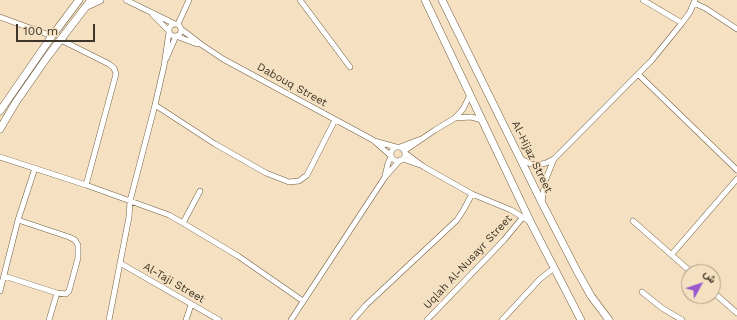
<!DOCTYPE html>
<html>
<head>
<meta charset="utf-8">
<style>
	body { margin:0 }
	#map { position:relative; width:737px; height:320px; overflow:hidden; background:#f5e1c1; font-family:"Work Sans",Vazirmatn,sans-serif }
	canvas { display:block }
	.north { position:absolute; left:681px; top:264px; width:40px; height:40px; box-sizing:border-box; background:#f5e1c1; border:1px solid #ac9d85; border-radius:50%; rotate:50deg; font-size:11px; font-weight:700; line-height:16px; text-align:center; color:#3e362a }
	.north::after { content:''; display:block; margin:auto; width:14px; height:18px; background:#9958ce; clip-path:polygon(50% 0,100% 100%,50% 72%,0 100%) }
	.scale { position:absolute; left:16px; top:24px; width:79px; height:18px; box-sizing:border-box; border:2px solid #3e362a; border-top:0; padding-left:5px; font-size:12px; line-height:14px; white-space:nowrap; color:#3e362a; -webkit-text-stroke:3px #f5e1c1; paint-order:stroke }
</style>
</head>
<body>
<div id="map">
<canvas width="737" height="320"></canvas>
<div class="north">ش</div>
<div class="scale">100 m</div>
</div>
<script>
const c = document.querySelector('canvas').getContext('2d');
c.lineJoin = 'round';
function shape(rows) {
  const path = new Path2D();
  for (const r of rows) {
    if (r.length === 3) {
      path.moveTo(r[0] + r[2], r[1]);
      path.arc(r[0], r[1], r[2], 0, 2 * Math.PI);
      continue;
    }
    path.moveTo(r[0], r[1]);
    for (let i = 2; i < r.length; i += 2) path.lineTo(r[i], r[i + 1]);
  }
  return path;
}
function stroke(path, color, width, dash) {
  c.strokeStyle = color;
  c.lineWidth = width;
  c.lineCap = dash ? 'butt' : 'round';
  c.setLineDash(dash || []);
  c.stroke(path);
}
function label(font, color, halo, rows, align = 'center') {
  c.font = font + ' "Work Sans",sans-serif';
  c.lineWidth = 3.5;
  c.setLineDash([]);
  c.textBaseline = 'middle';
  c.strokeStyle = halo;
  c.fillStyle = color;
  for (const [text, x, y, turn = 0] of rows) {
    c.save();
    c.translate(x, y);
    c.rotate((+turn || 0) * Math.PI / 180);
    c.textAlign = isNaN(turn) ? turn : align;
    if (halo) c.strokeText(text, 0, 0);
    c.fillText(text, 0, 0);
    c.restore();
  }
}
const minor = shape([
	[126,0,175,24],
	[300,0,350,67],
	[643,0,682,23],
	[694,3,705,8,737,29],
	[153,15,169,31],
	[0,17,52,36],
	[175,30,6],
	[178,24,189,0],
	[181,29,202,45,223,59,373,140,390,155],
	[176,36,197,44],
	[61,40,109,64,114,68,116,74,86,185],
	[166,59,176,36],
	[639,75,737,170],
	[155,105,215,144,266,173,289,182,299,181,307,175,335,120],
	[455,118,471,117,482,120],
	[374,141,396,147],
	[398,154,7],
	[400,147,421,139],
	[404,151,435,130,455,118,463,109,470,95],
	[405,153,424,167,472,194,511,210,529,221],
	[0,157,86,185,169,215,183,223,238,256,303,301],
	[403,159,423,166],
	[521,159,531,164,537,165,546,163,554,159,652,60,682,23,690,12,695,0],
	[385,176,388,163,391,157],
	[542,202,545,181,554,159],
	[633,221,691,272],
	[183,223,200,191],
	[672,254,737,179],
	[120,263,219,320],
	[4,276,57,293,66,294,69,291,78,258,78,245,75,240,69,237,18,220],
	[0,291,18,220,35,168],
	[642,292,662,308,682,320],
	[713,292,737,313],
	[49,320,57,293],
	[109,320,129,217,130,201,155,105,164,66,169,32],
	[186,320,191,305],
	[291,320,385,177,400,160],
	[353,320,366,305,457,220,464,209,472,194],
	[427,320,504,240,523,217],
	[502,320,540,279,554,268]
]);
const major = shape([
	[425,0,531,223,581,320],
	[442,0,542,203,577,271,591,296,609,320],
	[87,6,100,0],
	[0,111,52,36,79,0],
	[0,129,16,102,48,56,91,0]
]);
const streetNames = [
	["Dabouq Street",292,85,29],
	["Al-Hijaz Street",532,157,64],
	["Uqlah Al-Nusayr Street",468,262,-47],
	["Al-Taji Street",174,283,30]
];
stroke(minor, '#6f5e42', 6);
stroke(major, '#6f5e42', 8);
stroke(minor, '#fff', 5);
stroke(major, '#fff', 7);
label('11px', '#3e362a', '#f5e1c1', streetNames);
</script>
</body>
</html>
